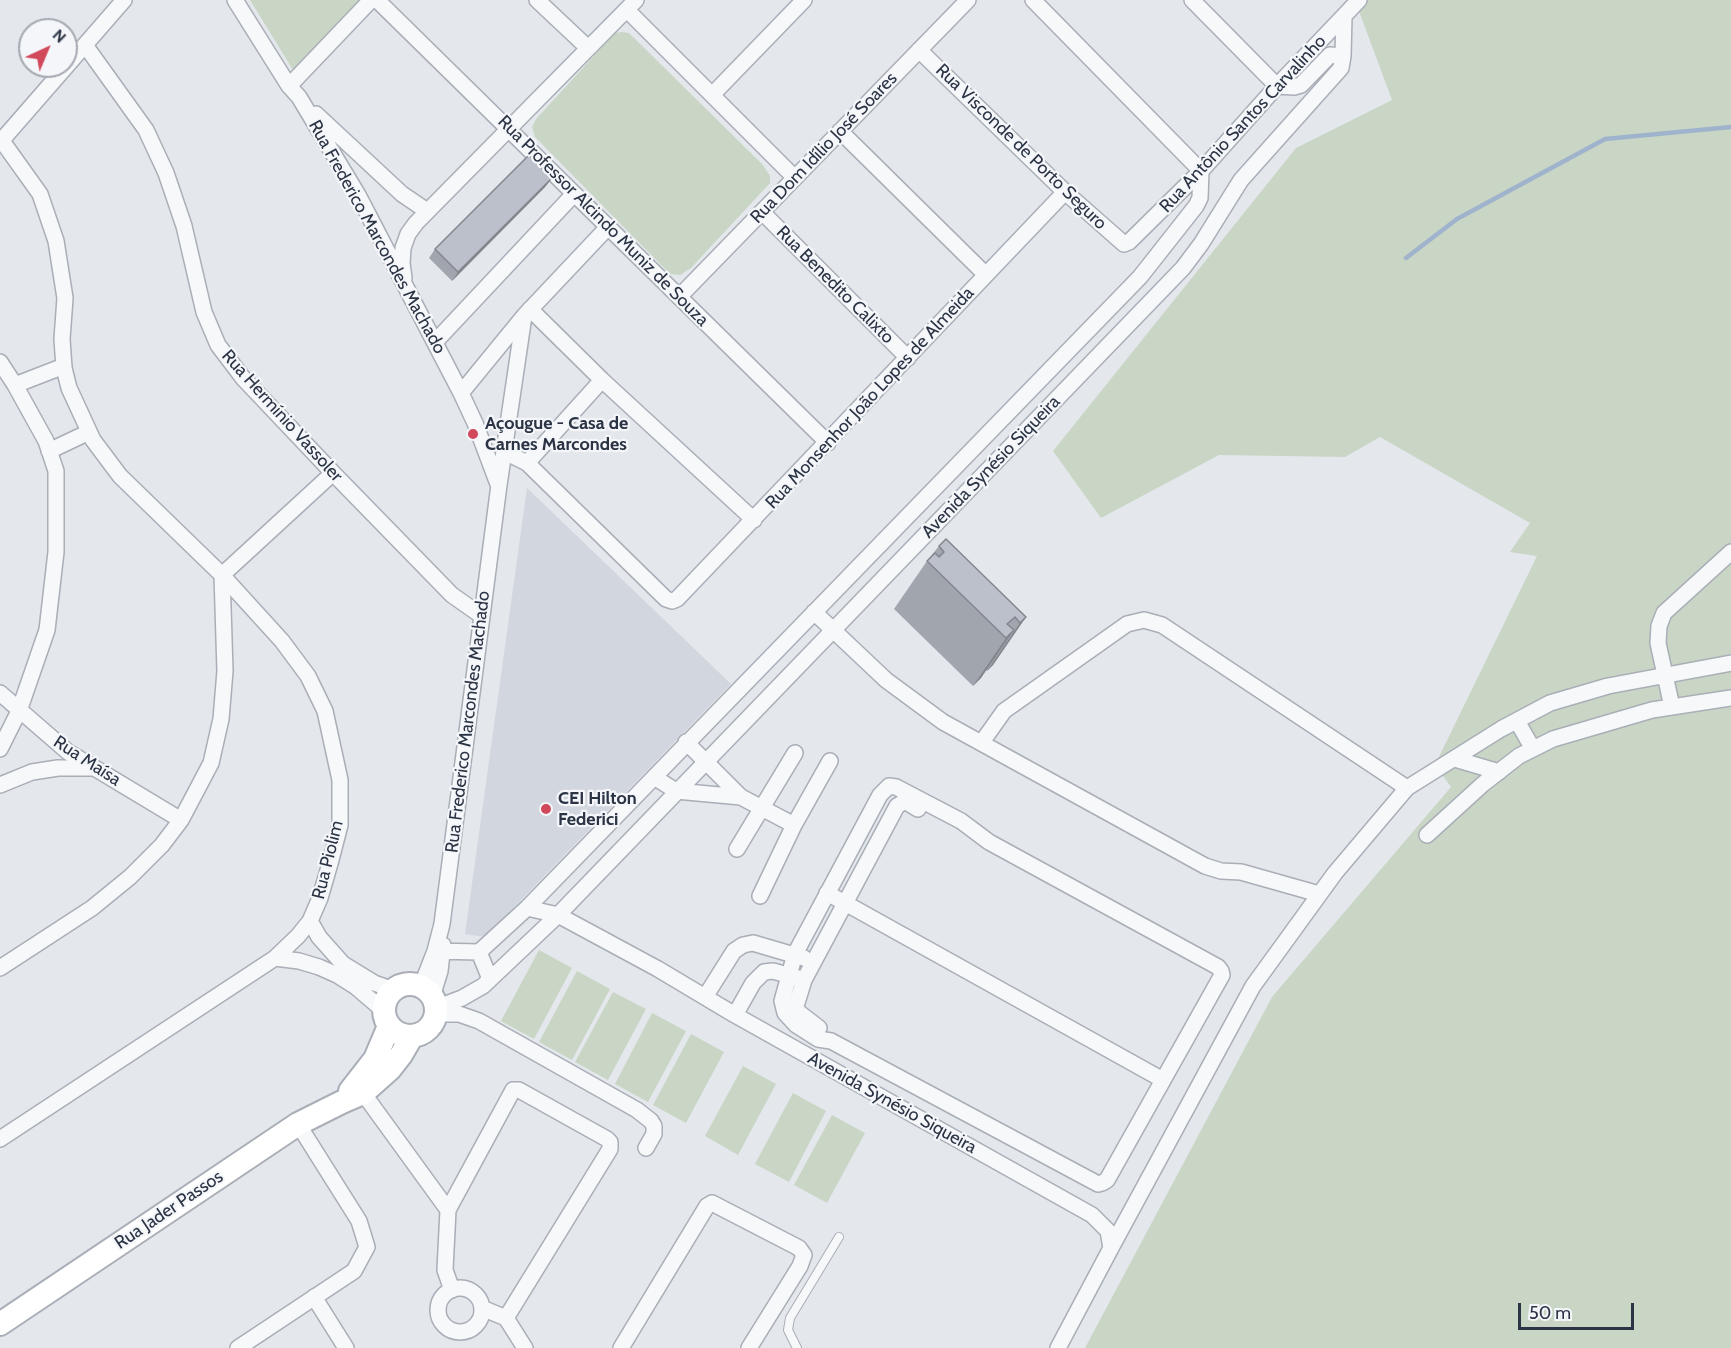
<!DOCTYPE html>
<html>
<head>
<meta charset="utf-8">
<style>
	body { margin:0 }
	#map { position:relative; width:1731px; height:1348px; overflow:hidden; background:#e4e7ec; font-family:Cabin,sans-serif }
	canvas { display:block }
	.north { position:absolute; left:18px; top:18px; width:60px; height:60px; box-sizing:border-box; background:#f4f6f9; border:2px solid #a4a8b1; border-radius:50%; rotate:44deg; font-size:16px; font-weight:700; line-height:24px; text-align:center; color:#2b3445 }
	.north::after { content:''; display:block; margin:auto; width:21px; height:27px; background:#d1495b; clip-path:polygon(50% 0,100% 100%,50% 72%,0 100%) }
	.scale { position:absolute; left:1518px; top:1303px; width:116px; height:27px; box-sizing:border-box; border:3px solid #2b3445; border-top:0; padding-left:8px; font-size:18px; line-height:21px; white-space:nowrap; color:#2b3445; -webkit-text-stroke:4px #f4f6f9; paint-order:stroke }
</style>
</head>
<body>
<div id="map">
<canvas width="1731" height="1348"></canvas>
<div class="north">N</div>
<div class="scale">50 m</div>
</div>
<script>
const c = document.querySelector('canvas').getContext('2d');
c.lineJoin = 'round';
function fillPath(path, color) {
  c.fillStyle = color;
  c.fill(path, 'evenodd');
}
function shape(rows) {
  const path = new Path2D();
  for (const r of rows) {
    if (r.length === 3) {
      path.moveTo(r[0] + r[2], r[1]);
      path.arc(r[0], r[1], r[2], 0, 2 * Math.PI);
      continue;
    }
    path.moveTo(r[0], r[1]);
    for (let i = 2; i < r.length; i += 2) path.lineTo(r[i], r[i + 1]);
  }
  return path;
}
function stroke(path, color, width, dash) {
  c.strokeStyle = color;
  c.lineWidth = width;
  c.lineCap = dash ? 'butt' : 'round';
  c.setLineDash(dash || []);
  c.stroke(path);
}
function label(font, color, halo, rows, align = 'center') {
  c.font = font + ' Cabin,sans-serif';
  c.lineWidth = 4.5;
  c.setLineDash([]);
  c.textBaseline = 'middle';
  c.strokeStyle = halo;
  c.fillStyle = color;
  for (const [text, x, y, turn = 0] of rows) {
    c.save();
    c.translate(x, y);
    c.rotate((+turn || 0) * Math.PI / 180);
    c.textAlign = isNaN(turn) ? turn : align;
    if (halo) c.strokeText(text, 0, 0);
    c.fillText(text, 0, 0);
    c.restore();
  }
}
const built = shape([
	[527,488,731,684,485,937,465,934]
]);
const green = shape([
	[250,0,359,0,293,70],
	[1360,0,1731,0,1731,1348,1085,1348,1272,997,1451,787,1435,765,1537,556,1510,552,1530,523,1380,437,1345,457,1219,455,1101,518,1053,451,1296,148,1392,100,1356,3],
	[622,32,629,33,763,165,770,176,770,183,691,268,680,275,670,274,535,137,532,127,536,119,615,33],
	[539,950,572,968,534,1039,501,1021],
	[577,971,610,989,572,1060,539,1042],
	[613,992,646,1009,608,1080,575,1062],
	[652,1013,686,1031,648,1102,615,1084],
	[691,1034,724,1052,686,1123,653,1105],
	[743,1066,776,1084,738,1155,705,1136],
	[793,1093,826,1111,789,1182,755,1164],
	[832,1115,865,1133,827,1203,794,1185]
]);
const stream = shape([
	[1406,258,1457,219,1605,139,1731,127]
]);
const lane = shape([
	[797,1348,788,1330,790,1318,839,1237]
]);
const street = shape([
	[235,0,289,86,299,97,358,195,461,393,475,423,498,484],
	[377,0,828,443],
	[537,0,588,48],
	[1033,0,1201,171],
	[1192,0,1277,86,1294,87,1301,85,1330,55,1343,56],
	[627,10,795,178],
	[85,45,146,130,166,173,184,226,204,312,218,345,243,378,333,473,452,595,482,616],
	[919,50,1065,192,1124,244,1129,242,1201,171,1277,86,1359,0],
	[289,86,371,0],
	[712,95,804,0],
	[316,114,402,194,427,211],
	[840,131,986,275],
	[0,138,40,194,56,241,65,298,62,339,64,368,69,388,93,440,120,476,222,575,282,641,308,676,325,711,340,780,340,825,331,860,320,898,310,921,298,936,275,958,0,1139],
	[2,140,124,0],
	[762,212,908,358],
	[404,278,402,263,403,248,408,234,416,223,636,0],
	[679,297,968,0],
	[530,309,602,380,754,520],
	[435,342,574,194],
	[0,362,15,385,46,441,56,471,56,552,47,630,19,711,0,749],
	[15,385,64,366],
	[461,393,524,316,608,227],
	[49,451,89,432],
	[505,452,527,463,666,599,672,601,677,599,1065,192],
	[527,463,602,380],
	[814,612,886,680,943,722,1205,866,1221,871,1241,872,1319,894],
	[0,693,68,752,181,820],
	[1672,707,1658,643,1659,626,1664,613,1731,552],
	[1517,721,1533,749],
	[686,742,741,797,794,825],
	[982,742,1004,711,1127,624,1144,620,1162,625,1407,788],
	[1455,759,1499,772],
	[654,777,676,791,741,797],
	[0,785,32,772,58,768,93,768],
	[889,786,896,787,961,821,989,842,1218,967,1221,971,1222,975,1107,1180,1102,1183,1098,1184,831,1041,818,1039,796,1025,785,1013,782,1001,795,954,880,795,889,786],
	[1427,835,1483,784,1519,756,1553,739,1652,710,1731,698],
	[737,849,795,753],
	[827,893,1163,1080],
	[760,896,794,825,830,761],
	[527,908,558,915,658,969,735,1015,1092,1215,1108,1231,1111,1248,1058,1348],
	[310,921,319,937,343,964,374,983,394,990],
	[435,951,479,952,527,908,1140,277,1196,206,1200,198,1201,171],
	[479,952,490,979],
	[275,958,299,961,319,967,337,975,356,987,384,1011],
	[0,968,92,908,130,877,162,845,181,820,211,763,221,719,225,671,222,575,333,473],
	[421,987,435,951,442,924,499,485,524,316],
	[432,997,440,971,443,945],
	[705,997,734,951,743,945,753,943,804,958],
	[436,1008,462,998,483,986,558,915,1183,268,1201,244,1241,180,1341,68,1343,56,1344,16],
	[435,1014,459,1014,479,1021,637,1110,651,1121,654,1126,654,1134,646,1148],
	[735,1015,753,983,764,972,773,971,798,978],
	[819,1028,797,1011,796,1006,804,980,897,806,905,801,918,809],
	[358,1086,448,1210,445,1270,452,1290],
	[448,1210,513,1090,519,1090,607,1139,610,1142,610,1149,506,1318],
	[1111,1248,1253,986,1335,873,1407,788,1501,729,1550,703,1608,686,1731,663],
	[460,1310,22],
	[314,1297,346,1348],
	[482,1308,506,1318,525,1348],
	[238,1348,354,1271,367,1247,359,1221,298,1124],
	[621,1348,707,1206,712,1203,799,1248,804,1255,800,1266,749,1348]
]);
const secondary = shape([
	[410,1010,26],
	[350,1091,375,1059,389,1026],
	[0,1324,298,1124,342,1102,363,1093,390,1069,401,1055,412,1036]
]);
const wall = shape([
	[546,186,452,281,429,258,435,249],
	[939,546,1026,617,993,665,987,671,986,670,981,678,973,686,894,609,927,561]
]);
const shadedWall = shape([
	[552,178,546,186,452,281,458,272],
	[1026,617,993,665,987,671,1020,623],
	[1014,630,981,678,973,686,1006,638]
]);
const building = shape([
	[529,155,552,178,458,272,435,249,529,155],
	[946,539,1026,617,1020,623,1015,617,1007,624,1014,630,1006,638,927,561,935,553,939,557,944,552,939,546,946,539]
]);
const markers = [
	[473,434,6,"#d1495b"],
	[546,809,6,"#d1495b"]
];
const streetNames = [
	["Rua Antônio Santos Carvalinho",1243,124,-47],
	["Rua Visconde de Porto Seguro",1021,147,44],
	["Rua Dom Idílio José Soares",824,148,-46],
	["Rua Professor Alcindo Muniz de Souza",603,221,45],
	["Rua Frederico Marcondes Machado",377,237,61],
	["Rua Benedito Calixto",835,285,45],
	["Rua Monsenhor João Lopes de Almeida",870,398,-47],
	["Rua Hermínio Vassoler",282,416,48],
	["Avenida Synésio Siqueira",991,467,-46],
	["Rua Frederico Marcondes Machado",468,722,-83],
	["Rua Maísa",87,761,33],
	["Rua Piolim",328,860,-76],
	["Avenida Synésio Siqueira",892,1103,29],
	["Rua Jader Passos",169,1210,-34]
];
const poiNames = [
	["Açougue - Casa de",485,424],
	["Carnes Marcondes",485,445],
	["CEI Hilton",558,799],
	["Federici",558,820]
];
fillPath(built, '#d2d6de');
fillPath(green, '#c9d6c5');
stroke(stream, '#9fb4cc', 4.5);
stroke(lane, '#a9aeb7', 10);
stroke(street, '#a9aeb7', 18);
stroke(secondary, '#a9aeb7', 26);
stroke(lane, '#f7f8fa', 8);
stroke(street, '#f7f8fa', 15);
stroke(secondary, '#fff', 22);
fillPath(wall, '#a1a5ae');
fillPath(shadedWall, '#83868d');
fillPath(building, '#bbc0ca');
stroke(building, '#83868d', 1.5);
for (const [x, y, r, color] of markers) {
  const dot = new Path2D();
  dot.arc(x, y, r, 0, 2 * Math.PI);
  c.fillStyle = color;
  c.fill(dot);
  stroke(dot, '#f4f6f9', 2);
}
label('18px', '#2b3445', '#f4f6f9', streetNames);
label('bold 18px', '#2b3445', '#f4f6f9', poiNames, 'left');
</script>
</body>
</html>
